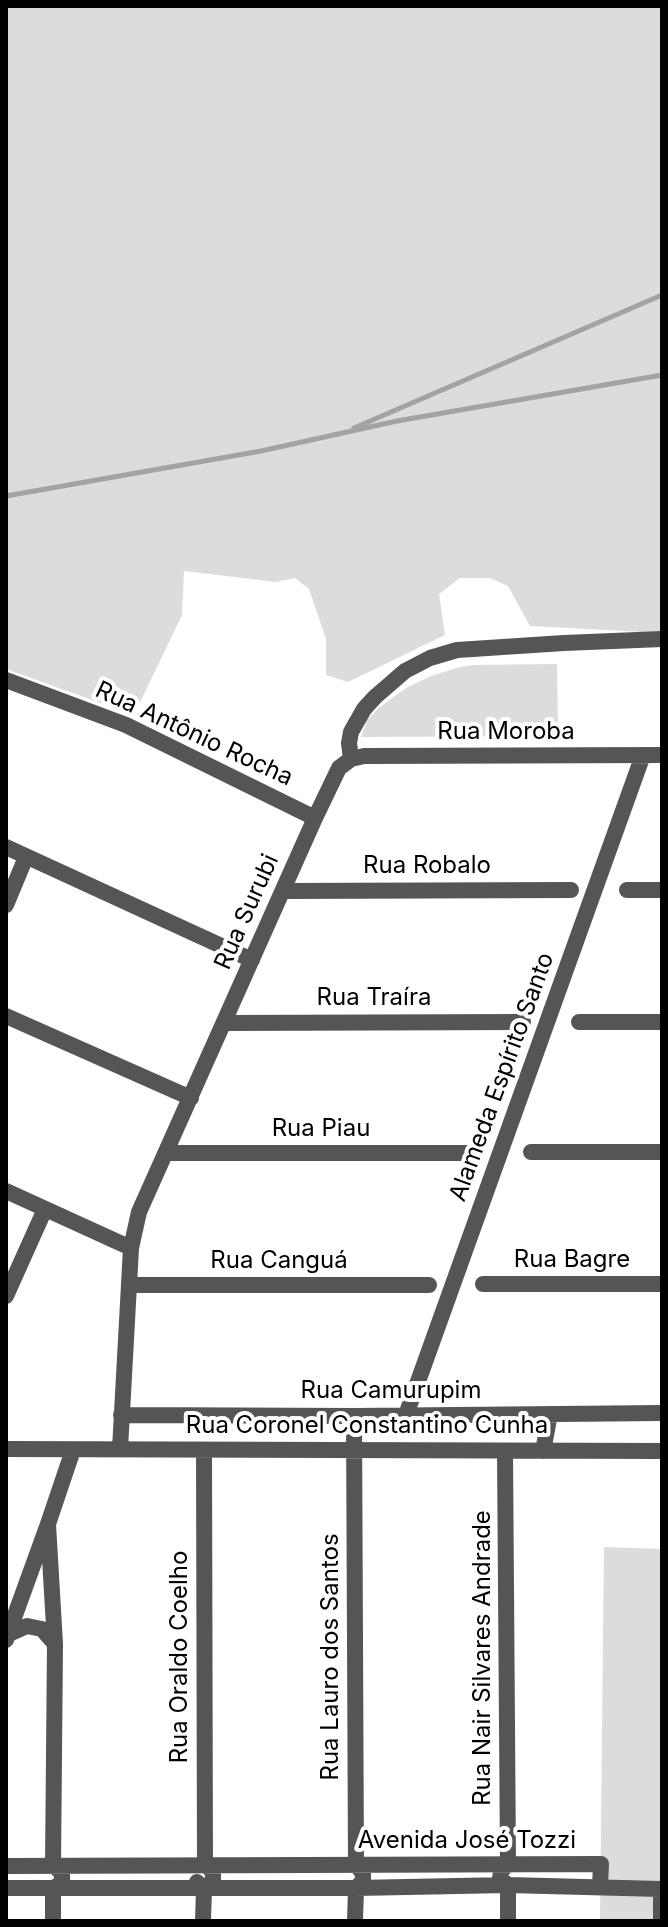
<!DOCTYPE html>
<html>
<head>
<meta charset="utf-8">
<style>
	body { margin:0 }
	#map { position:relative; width:668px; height:1927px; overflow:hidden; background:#fff; font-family:Inter,sans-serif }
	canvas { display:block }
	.frame { position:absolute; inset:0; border:8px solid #000; pointer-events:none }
</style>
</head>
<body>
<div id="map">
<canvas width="668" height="1927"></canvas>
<div class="frame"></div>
</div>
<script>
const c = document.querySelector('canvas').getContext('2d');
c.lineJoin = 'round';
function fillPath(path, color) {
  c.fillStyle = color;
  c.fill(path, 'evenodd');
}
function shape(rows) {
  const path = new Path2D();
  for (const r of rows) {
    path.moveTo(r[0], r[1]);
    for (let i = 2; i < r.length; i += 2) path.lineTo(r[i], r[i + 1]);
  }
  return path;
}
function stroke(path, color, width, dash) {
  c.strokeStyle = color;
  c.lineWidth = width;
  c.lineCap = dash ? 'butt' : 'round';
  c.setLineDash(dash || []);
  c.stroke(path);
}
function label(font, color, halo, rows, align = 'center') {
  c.font = font + ' Inter,sans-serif';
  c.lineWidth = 8;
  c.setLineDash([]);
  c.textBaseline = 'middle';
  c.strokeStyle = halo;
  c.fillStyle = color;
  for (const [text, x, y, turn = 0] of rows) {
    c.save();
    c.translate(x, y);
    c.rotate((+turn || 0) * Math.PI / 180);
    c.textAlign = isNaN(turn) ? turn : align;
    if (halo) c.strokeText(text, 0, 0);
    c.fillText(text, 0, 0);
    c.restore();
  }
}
const green = shape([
	[6,6,662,6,662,633,530,626,508,586,490,578,460,578,439,594,445,635,348,682,326,675,326,639,309,589,295,578,276,582,184,571,182,615,134,715,6,669],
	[557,664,558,736,361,737,367,720,380,707,406,688,431,676,460,667,473,665],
	[604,1547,662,1549,662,1921,600,1921]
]);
const stream = shape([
	[354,428,662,295],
	[6,496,261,451,397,421,662,375]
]);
const minor = shape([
	[6,680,126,725,315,818],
	[351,759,349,743,351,732,364,709,375,697,405,671,430,658,457,650,564,643,662,639],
	[6,847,252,960],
	[627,890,662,890],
	[283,891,571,890],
	[6,905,26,857],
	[6,1016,191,1098],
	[579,1022,662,1022],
	[224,1023,523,1022],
	[531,1152,662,1152],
	[166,1153,476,1153],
	[6,1191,131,1248],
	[483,1284,662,1284],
	[129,1285,429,1285],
	[6,1296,45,1209],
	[121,1415,354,1416,662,1413],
	[406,1415,643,755],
	[354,1416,356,1865,363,1873,363,1881,356,1888,355,1921],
	[6,1449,662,1451],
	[120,1449,131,1248,139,1212,315,818,339,768,351,759,364,756,662,755],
	[505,1451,508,1864,501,1871,500,1879,508,1885,508,1921],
	[543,1451,550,1414],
	[48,1524,55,1644,53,1865,62,1873,62,1882,53,1889,53,1921],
	[9,1634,27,1626,42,1629,55,1644],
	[6,1640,48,1524,73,1450],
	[6,1866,601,1864,600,1887],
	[197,1882,204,1888,203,1921],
	[6,1888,356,1888,508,1885,661,1889,661,1921],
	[204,1888,213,1882,213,1872,205,1864,204,1450]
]);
const streetNames = [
	["Rua Moroba",506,732],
	["Rua Antônio Rocha",194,734,25],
	["Rua Robalo",427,866],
	["Rua Surubi",247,912,-66],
	["Rua Traíra",374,998],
	["Alameda Espírito Santo",502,1077,-70],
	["Rua Piau",321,1129],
	["Rua Bagre",572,1260],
	["Rua Canguá",279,1261],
	["Rua Camurupim",391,1391],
	["Rua Coronel Constantino Cunha",367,1426],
	["Rua Oraldo Coelho",180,1657,-90],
	["Rua Lauro dos Santos",331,1657,-90],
	["Rua Nair Silvares Andrade",483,1658,-90],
	["Avenida José Tozzi",467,1841]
];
fillPath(green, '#dcdcdc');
stroke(stream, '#a3a3a3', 5);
stroke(minor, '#555', 16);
label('24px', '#000', '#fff', streetNames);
</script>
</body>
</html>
